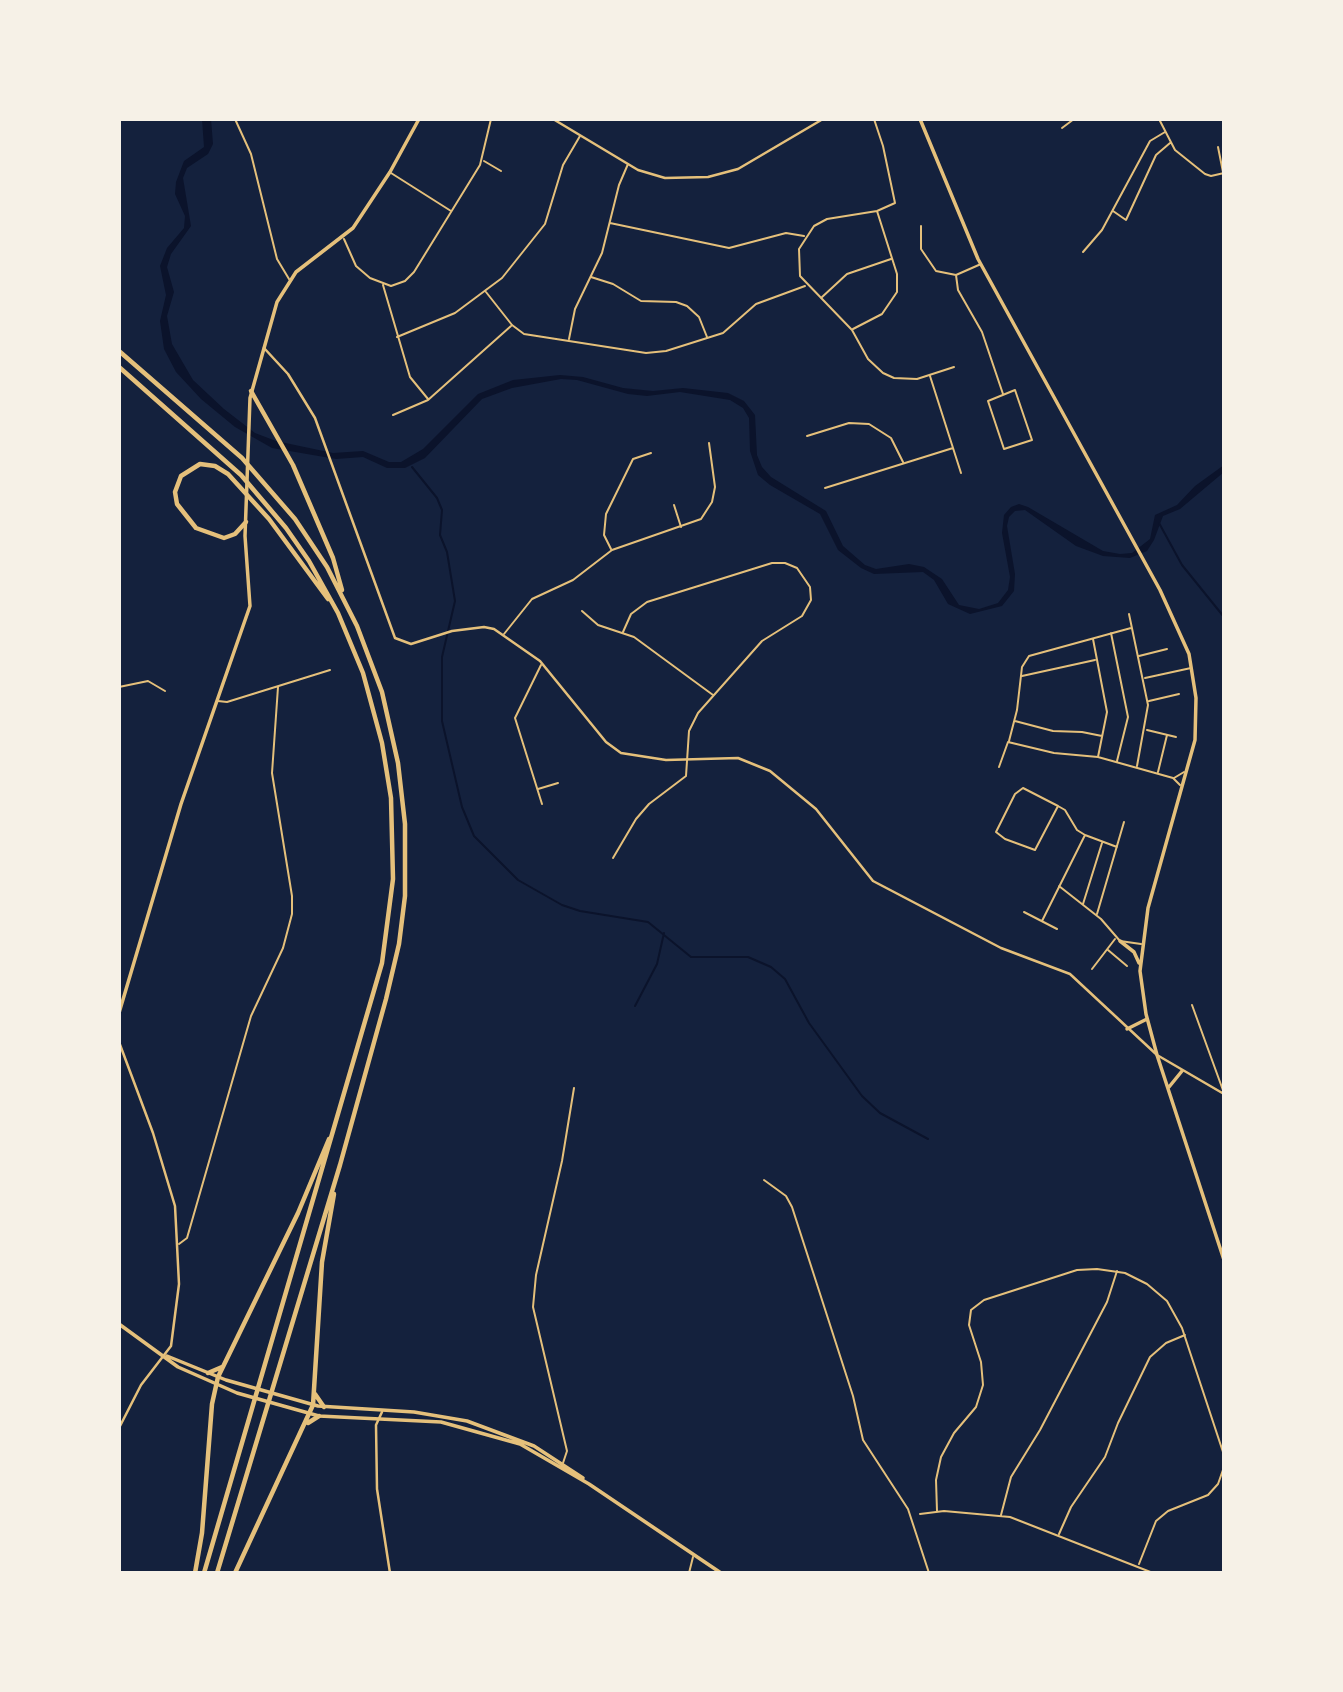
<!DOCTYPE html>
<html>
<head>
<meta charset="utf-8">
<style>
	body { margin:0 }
	#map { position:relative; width:1343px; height:1692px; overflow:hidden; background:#14213d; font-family:"Roboto Serif",serif }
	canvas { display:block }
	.frame { position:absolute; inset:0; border:121px solid #f6f1e7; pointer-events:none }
</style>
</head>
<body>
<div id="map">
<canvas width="1343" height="1692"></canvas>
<div class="frame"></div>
</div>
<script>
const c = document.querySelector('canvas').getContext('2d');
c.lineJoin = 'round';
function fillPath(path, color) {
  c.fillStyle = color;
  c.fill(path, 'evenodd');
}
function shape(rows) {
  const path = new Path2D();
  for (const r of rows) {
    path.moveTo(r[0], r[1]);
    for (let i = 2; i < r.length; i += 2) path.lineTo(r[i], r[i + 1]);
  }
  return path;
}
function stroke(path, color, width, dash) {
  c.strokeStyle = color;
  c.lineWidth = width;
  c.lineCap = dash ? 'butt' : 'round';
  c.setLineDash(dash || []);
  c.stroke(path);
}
const water = shape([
	[202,119,211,119,213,144,208,154,187,168,183,178,191,226,171,254,167,267,174,292,167,316,172,344,193,380,224,409,255,433,276,441,333,453,363,451,389,462,401,462,423,449,478,394,513,380,560,375,583,377,623,388,653,391,683,388,728,393,744,401,755,415,757,455,762,467,771,477,826,511,843,546,865,565,876,569,909,564,924,567,942,579,959,605,979,609,998,603,1008,590,1010,577,1002,533,1004,515,1011,507,1019,504,1028,507,1103,551,1120,554,1132,553,1150,539,1155,515,1177,505,1195,486,1224,465,1224,472,1180,509,1163,516,1154,540,1147,551,1130,558,1103,556,1076,546,1025,510,1015,511,1009,517,1007,526,1015,574,1014,591,1002,606,970,614,948,604,934,580,923,572,874,574,861,568,838,550,820,514,770,485,758,475,750,451,749,418,743,408,730,400,680,392,647,396,628,394,577,380,561,379,512,388,482,399,425,458,405,468,387,468,363,457,336,459,272,448,235,427,201,399,176,372,164,349,160,321,166,295,160,266,167,248,184,228,185,216,175,194,176,182,184,161,204,147]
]);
const stream = shape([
	[412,467,437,498,442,510,440,535,447,552,455,601,442,657,442,721,462,807,474,836,518,880,562,905,580,911,648,922,691,957,748,957,771,967,785,979,809,1023,862,1096,880,1113,928,1139],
	[1159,523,1182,565,1224,617],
	[635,1006,657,964,664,933]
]);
const minor = shape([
	[235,119,251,154,277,259,289,279],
	[874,119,883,146,895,203,877,211,827,219,814,226,799,249,800,276,852,330,868,359,883,373,894,378,917,379,954,367],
	[1159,119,1175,150,1205,174,1211,176,1224,173],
	[1062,128,1074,119],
	[1218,147,1223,172],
	[484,161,501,171],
	[391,173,451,211],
	[1113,211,1126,220,1156,155,1170,143],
	[610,223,729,248,786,233,804,236],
	[921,226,921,249,936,271,956,275,981,264],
	[344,239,356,266,370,278,391,286,405,281,414,272,480,165,491,119],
	[1083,252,1102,230,1150,141,1165,132],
	[956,275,958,290,982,332,1003,394],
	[591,277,613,284,641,301,676,302,687,306,699,317,707,337],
	[383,285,410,377,428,399],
	[486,292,512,325,524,334,646,353,666,351,723,333,756,304,805,286],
	[821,298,847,274,891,259],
	[853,329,882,314,897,292,897,274,877,211],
	[397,337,455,313,502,278,545,224,563,165,580,136],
	[569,339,575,309,602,253,619,185,628,164],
	[930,376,961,473],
	[1015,390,1032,440,1004,449,988,401,1015,390],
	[393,415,428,400,511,326],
	[807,436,849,423,869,424,891,438,903,462],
	[825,488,953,448],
	[674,505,681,527],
	[611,549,604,535,606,514,633,459,651,453],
	[582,611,598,625,634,637,713,695],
	[1129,614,1148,705,1137,766],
	[1111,633,1128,717,1117,761],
	[504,634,532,599,573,580,612,550,701,519,712,502,715,487,709,443],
	[1093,639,1107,712,1098,757],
	[1139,656,1167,649],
	[541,665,515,718,542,804],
	[1022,676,1095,660],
	[1145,678,1191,668],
	[119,687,148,681,165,691],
	[218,701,227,702,330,670],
	[1149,701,1179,694],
	[1015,721,1053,731,1082,732,1102,736],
	[1147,730,1176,737],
	[1009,741,1017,710,1022,667,1029,656,1131,628],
	[999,767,1008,742,1054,753,1098,757,1173,778,1180,785],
	[1158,772,1167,735],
	[1174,778,1184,772],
	[538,789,558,783],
	[1058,806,1035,850,1005,839,996,832,1015,794,1023,788,1058,806,1065,810,1077,830,1085,835,1117,847],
	[613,858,636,819,649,804,686,776,689,731,698,713,762,641,802,616,811,600,810,587,797,568,785,563,772,563,647,602,631,614,623,632],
	[1059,886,1101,919,1120,941,1141,944],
	[1083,904,1102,843],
	[1024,912,1057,929],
	[1097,914,1124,822],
	[1042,921,1085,835],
	[1108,950,1127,966],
	[1092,969,1115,939],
	[1192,1005,1224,1093],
	[764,1180,786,1196,792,1207,853,1396,863,1440,908,1509,929,1573],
	[179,1244,187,1238,251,1016,283,948,292,914,292,896,272,773,278,687],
	[563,1463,567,1451,533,1307,536,1275,562,1161,574,1088],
	[937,1511,936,1480,941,1457,954,1433,976,1407,983,1385,981,1362,969,1325,971,1310,984,1300,1077,1270,1097,1269,1125,1273,1147,1284,1167,1301,1182,1328,1224,1455],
	[920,1514,944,1511,1010,1517,1153,1573],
	[1001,1515,1011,1477,1040,1430,1107,1302,1117,1271],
	[1059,1534,1071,1507,1105,1457,1118,1423,1150,1357,1166,1343,1185,1335],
	[1139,1564,1156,1521,1168,1511,1208,1495,1218,1484,1224,1467],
	[545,1572,546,1573],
	[689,1573,693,1557]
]);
const tertiary = shape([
	[553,119,638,170,665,178,708,177,738,169,823,119],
	[264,348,288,374,315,418,395,638,411,644,452,631,484,627,494,629,540,661,606,742,621,753,666,760,738,758,770,771,816,809,873,881,1001,948,1070,974,1157,1055,1224,1094],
	[119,1042,153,1133,175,1206,179,1284,171,1346,141,1385,119,1428],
	[382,1412,376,1425,377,1489,390,1573]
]);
const secondary = shape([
	[920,119,978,259,1160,590,1189,654,1196,698,1195,740,1148,908,1140,971,1146,1014,1157,1055,1224,1260],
	[1120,941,1134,952,1139,963],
	[119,1013,181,804,250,606,245,536,250,398,277,302,296,272,353,228,390,172,419,119],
	[1127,1029,1147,1019],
	[1169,1087,1182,1071]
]);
const primary = shape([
	[119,1324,178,1367,237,1393,319,1416,441,1422,520,1444,589,1484,721,1573],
	[167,1356,226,1380,318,1406,414,1412,467,1421,534,1446,583,1478]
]);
const motorway = shape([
	[119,351,242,458,295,519,327,567,357,626,382,692,398,763,405,824,405,896,399,944,386,999,340,1165,217,1573],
	[119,367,241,475,286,528,309,561,338,613,363,673,382,743,391,798,393,879,382,963,204,1573],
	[251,391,293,465,333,558,342,590],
	[246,522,235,534,224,538,196,528,177,504,175,492,181,476,200,464,215,466,228,474,269,519,328,599],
	[208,1373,222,1367],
	[315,1394,324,1407],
	[308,1423,319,1416],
	[195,1573,202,1533,212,1404,218,1377,298,1213,329,1139],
	[235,1573,313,1405,322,1262,334,1194]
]);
fillPath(water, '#0b132b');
stroke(stream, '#0b132b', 2);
stroke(minor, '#e5c07b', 2);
stroke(tertiary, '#e5c07b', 2.5);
stroke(secondary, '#e5c07b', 3.5);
stroke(primary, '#e5c07b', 3.5);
stroke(motorway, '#e5c07b', 4.5);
</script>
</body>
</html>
